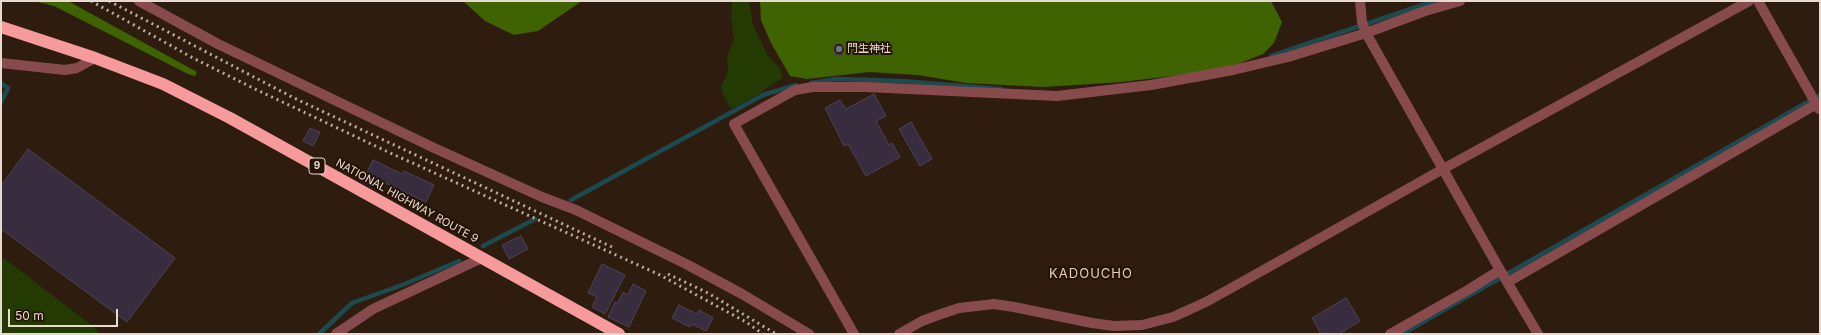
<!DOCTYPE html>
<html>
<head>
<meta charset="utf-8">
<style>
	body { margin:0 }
	#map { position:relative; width:1821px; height:335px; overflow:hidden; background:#2e1d0f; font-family:Inter,sans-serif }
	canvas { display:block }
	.frame { position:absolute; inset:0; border:2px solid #e7dbd1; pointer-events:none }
	.scale { position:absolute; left:8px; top:309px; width:110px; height:18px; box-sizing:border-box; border:2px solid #e7dbd1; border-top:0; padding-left:5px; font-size:12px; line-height:14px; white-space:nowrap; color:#e7dbd1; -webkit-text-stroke:3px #241306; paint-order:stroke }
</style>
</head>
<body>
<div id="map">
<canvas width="1821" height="335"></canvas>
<div class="frame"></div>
<div class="scale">50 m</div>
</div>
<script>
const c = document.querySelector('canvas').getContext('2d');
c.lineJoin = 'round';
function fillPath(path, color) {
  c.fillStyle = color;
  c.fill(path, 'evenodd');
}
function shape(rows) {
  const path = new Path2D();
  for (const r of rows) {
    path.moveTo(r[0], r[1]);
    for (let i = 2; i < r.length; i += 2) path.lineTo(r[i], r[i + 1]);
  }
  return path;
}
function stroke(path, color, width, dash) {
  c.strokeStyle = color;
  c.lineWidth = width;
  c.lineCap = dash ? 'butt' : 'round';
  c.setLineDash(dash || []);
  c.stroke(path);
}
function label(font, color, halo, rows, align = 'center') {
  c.font = font + ' Inter,"Noto Sans JP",sans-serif';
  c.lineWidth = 4;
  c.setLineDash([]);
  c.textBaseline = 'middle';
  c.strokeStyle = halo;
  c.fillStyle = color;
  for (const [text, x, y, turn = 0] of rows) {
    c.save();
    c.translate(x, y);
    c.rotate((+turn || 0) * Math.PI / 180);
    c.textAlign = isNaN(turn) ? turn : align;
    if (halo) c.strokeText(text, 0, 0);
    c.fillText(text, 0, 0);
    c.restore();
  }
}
const green = shape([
	[732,1,749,1,753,25,767,54,780,69,783,77,759,94,731,109,723,95,721,87,728,72,727,57,734,39,731,18],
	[1,259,5,259,94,327,100,334,1,334]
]);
const forest = shape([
	[34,1,68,1,197,72,195,76,188,74,54,6],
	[463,1,582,1,538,31,514,35,485,21],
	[760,1,1271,1,1282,22,1274,43,1263,54,1233,66,1187,74,1122,82,1043,87,966,83,918,75,869,72,807,79,790,76,771,43,761,20]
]);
const stream = shape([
	[1271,56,1434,1],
	[1,83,8,88,1,102],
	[811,83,836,79,902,81,1001,89],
	[571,200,763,95,796,85],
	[483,246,535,219],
	[319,334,352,303,405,284,459,261],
	[1402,334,1820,95]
]);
const building = shape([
	[835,44,842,44,843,55,835,55,835,44],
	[874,94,886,116,876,121,889,145,892,143,900,157,866,176,848,144,844,146,825,108,840,100,846,109,874,94],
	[911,122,932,159,920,166,899,129,911,122],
	[310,128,320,132,313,146,303,141,310,128],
	[28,149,175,258,127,322,1,229,1,186,28,149],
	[373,160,402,174,404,171,434,185,426,202,366,174,373,160],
	[521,236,528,249,509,259,502,245,521,236],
	[602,264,625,275,605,314,592,307,597,297,588,293,602,264],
	[633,284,646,291,629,327,608,317,615,302,618,303,623,292,628,295,633,284],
	[1346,298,1360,321,1339,334,1321,334,1312,318,1346,298],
	[679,305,697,314,699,310,713,318,706,331,692,324,690,327,672,318,679,305]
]);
const minor = shape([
	[139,1,218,44,432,147,542,197,576,210,686,264,742,294,809,334],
	[1360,1,1362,22,1366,33,1500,270,1538,334],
	[1758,1,1819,109],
	[1,63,65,70,77,68,95,58],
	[1508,282,1820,102],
	[336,334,373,309,482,258],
	[854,334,734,124,795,90,813,87,866,87,1057,96,1151,85,1233,70,1288,57,1366,33,1425,11,1460,1],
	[899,334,922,321,941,314,959,308,994,304,1014,307,1092,323,1114,326,1142,325,1173,317,1206,302,1251,277,1443,169,1749,1],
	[1390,334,1468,290,1500,270]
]);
const highway = shape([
	[1,27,95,58,163,84,230,118,619,334]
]);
const rail = shape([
	[91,1,193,58,255,89,386,151,658,274,746,322,763,334],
	[109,1,294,98,612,247],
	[668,274,708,293,776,334]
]);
const markers = [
	[839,49,4,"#6b7280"]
];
const shields = [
	[317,166,16]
];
const shieldNames = [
	["9",317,166]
];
const poiNames = [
	["門生神社",847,49]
];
const streetNames = [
	["NATIONAL HIGHWAY ROUTE 9",407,201,29]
];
const quarterNames = [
	["KADOUCHO",1091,274]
];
fillPath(green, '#243a03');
fillPath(forest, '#3f6300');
stroke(stream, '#1d4a4f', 4.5);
fillPath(building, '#382c3f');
stroke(building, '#4e4256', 1);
stroke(minor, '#884b4d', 10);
stroke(highway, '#f69a9b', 12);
stroke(rail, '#baaca1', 3, [2, 4]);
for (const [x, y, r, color] of markers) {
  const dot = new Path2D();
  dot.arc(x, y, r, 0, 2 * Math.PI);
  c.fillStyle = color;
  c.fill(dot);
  stroke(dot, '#241306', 1.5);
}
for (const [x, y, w] of shields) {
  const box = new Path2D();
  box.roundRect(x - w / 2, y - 8, w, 16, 3);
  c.fillStyle = '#241306';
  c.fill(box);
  stroke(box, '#e7dbd1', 1);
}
label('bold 10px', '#e7dbd1', null, shieldNames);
label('11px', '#e7dbd1', '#241306', poiNames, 'left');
label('11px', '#e7dbd1', '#241306', streetNames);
c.letterSpacing = '1px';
label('13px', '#e7cfbc', '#241306', quarterNames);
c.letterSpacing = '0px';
</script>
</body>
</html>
